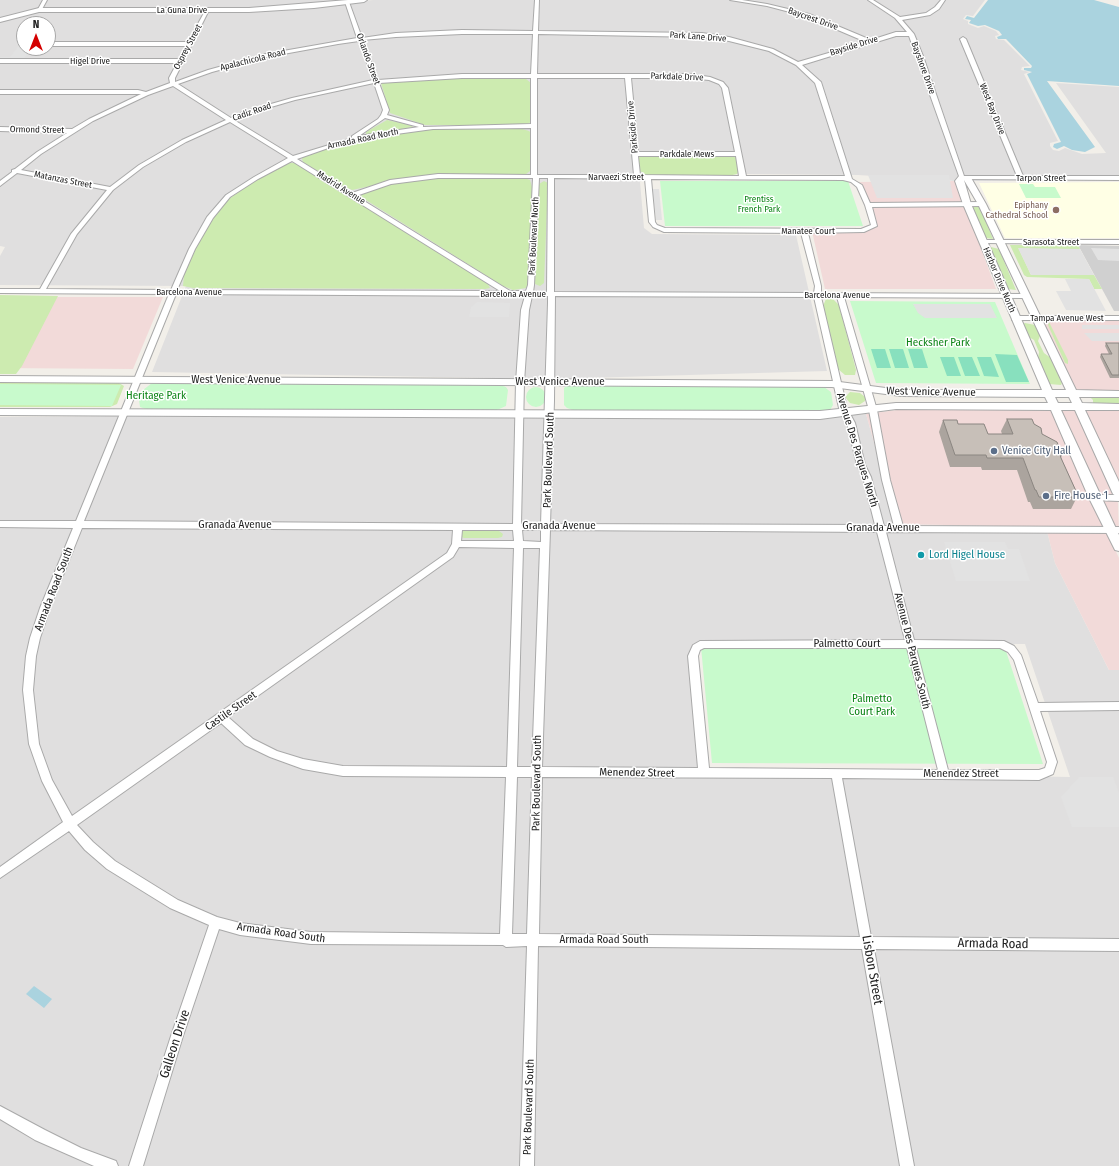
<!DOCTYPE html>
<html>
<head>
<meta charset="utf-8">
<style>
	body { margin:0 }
	#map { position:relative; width:1119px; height:1166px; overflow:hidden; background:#f2efe9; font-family:"Fira Sans Condensed",sans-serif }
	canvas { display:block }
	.north { position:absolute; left:16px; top:16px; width:40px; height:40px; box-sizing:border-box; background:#fff; border:1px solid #a7a7a7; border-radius:50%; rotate:0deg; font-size:11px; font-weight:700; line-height:16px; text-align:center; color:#222 }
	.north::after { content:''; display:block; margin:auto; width:14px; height:18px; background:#d40000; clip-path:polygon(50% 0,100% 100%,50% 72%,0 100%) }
</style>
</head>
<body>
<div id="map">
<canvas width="1119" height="1166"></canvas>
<div class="north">N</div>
</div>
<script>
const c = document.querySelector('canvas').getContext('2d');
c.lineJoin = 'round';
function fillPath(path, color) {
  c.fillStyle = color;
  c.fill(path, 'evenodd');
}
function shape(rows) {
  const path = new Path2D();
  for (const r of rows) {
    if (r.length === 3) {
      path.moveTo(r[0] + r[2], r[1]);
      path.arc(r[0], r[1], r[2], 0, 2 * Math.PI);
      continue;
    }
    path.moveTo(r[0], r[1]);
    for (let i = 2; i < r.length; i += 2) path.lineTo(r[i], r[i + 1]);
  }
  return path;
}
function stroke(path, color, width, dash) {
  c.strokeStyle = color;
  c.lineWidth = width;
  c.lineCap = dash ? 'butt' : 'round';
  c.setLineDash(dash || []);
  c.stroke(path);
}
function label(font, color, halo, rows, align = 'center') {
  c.font = font + ' "Fira Sans Condensed",sans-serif';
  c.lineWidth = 3;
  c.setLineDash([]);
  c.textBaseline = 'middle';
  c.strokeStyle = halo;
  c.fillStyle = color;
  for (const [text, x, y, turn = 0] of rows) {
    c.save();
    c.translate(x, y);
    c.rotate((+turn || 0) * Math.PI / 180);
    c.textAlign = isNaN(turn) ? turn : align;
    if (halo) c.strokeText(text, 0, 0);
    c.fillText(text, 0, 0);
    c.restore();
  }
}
const residential = shape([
	[0,0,354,0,249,8,40,9,0,18],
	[373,0,985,0,973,16,966,15,963,19,968,21,968,24,978,28,984,26,996,31,999,35,995,36,996,39,1004,40,1030,66,1022,67,1021,70,1030,72,1024,74,1058,141,1050,143,1050,146,1053,150,1059,151,1065,148,1082,154,1106,153,1056,83,1119,87,1119,180,972,181,969,176,960,175,956,181,858,175,643,173,640,182,644,228,652,234,796,235,827,371,551,379,152,372,186,286,0,285,0,256,5,247,0,246,0,22,38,11,248,11],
	[24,24,48,24,48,48,24,48],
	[866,414,897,524,1046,527,1055,563,1109,670,1119,670,1119,1166,0,1166,0,417,124,416,821,418],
	[696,644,1025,644,1070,777,713,771,713,768,708,766]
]);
const commercial = shape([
	[956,181,996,289,825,289,812,231,861,231,877,227,859,182],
	[0,297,163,297,133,369,0,368],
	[1041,316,1119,316,1119,391,1075,390],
	[897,410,1051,410,1119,558,1119,670,1109,670,1055,563,1046,527,897,524,866,414],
	[1061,411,1076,411,1118,503,1119,535],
	[1085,411,1119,411,1119,484]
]);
const education = shape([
	[1119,182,1119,238,1005,238,979,183]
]);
const religious = shape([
	[1078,245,1119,246,1119,311,1114,311]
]);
const grass = shape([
	[435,78,526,79,531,83,531,122,525,125,425,125,390,113,381,83],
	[387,120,410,125,413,127,366,135,366,132],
	[438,128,519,128,529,131,531,133,530,171,526,174,437,175,413,177,352,190,341,185,303,162,302,159,303,157,315,151,360,140],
	[638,156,731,156,737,158,739,170,737,174,728,176,647,175,640,171],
	[286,163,295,163,488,284,490,288,485,289,193,288,183,286,184,275,196,248,216,212,226,201,257,179],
	[436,178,524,178,530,180,532,187,528,284,526,288,513,290,503,286,361,197,362,193,391,184],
	[544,181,548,183,544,283,540,286,535,284,539,184],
	[972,206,980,207,993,239,986,238],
	[1010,245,1078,245,1080,249,1019,249,1031,275,1094,275,1102,289,1094,289,1089,279,1027,277,1024,275],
	[991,247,999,249,1016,290,1008,289,990,249],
	[0,295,58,296,22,366,16,374,0,374],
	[826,299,833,299,839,305,856,370,855,375,845,375,838,369,823,306],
	[1049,322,1068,360,1068,364,1065,363,1048,325],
	[1025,323,1035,325,1040,336,1038,341,1044,353,1051,358,1062,383,1061,385,1049,384,1038,358,1039,352,1034,340,1027,336,1023,324],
	[0,382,119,383,124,386,117,404,110,407,0,407],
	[850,392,860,393,865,397,865,401,859,405,850,403,845,397],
	[1090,397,1119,397,1119,403,1093,403,1093,400],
	[465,530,499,531,503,534,502,537,498,538,464,538,461,537,461,531]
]);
const park = shape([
	[660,181,848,181,863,226,665,226],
	[1019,184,1033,184,1035,187,1055,187,1061,198,1026,198],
	[850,301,995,302,1030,384,876,383],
	[152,383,500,385,506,387,508,390,506,406,497,410,146,409,140,407,139,400,143,390],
	[0,384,121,385,112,406,0,405],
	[568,385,824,387,831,392,833,405,830,410,825,412,573,410,567,408,564,405,564,388],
	[536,397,10],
	[701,647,1005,648,1043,764,712,763]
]);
const pitch = shape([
	[871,349,885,349,891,368,877,368],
	[889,349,903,349,909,368,895,368],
	[908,349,922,349,928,368,914,368],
	[995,354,1017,355,1029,382,1006,382],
	[940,357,954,357,961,376,947,376],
	[958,357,972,357,980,376,965,376],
	[977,357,991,357,999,377,984,376]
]);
const parking = shape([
	[24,39,24,48,32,48,23,60,0,60,0,57,10,57],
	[868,175,949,175,953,198,877,198],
	[652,189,659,189,662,220,656,220],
	[1018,248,1080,249,1094,275,1031,275],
	[1091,248,1119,249,1119,261,1098,260],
	[1065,279,1089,279,1106,311,1066,310,1056,291,1071,291],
	[477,302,510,303,509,317,469,317,471,307],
	[913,304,990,304,997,318,925,318,918,313],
	[1082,325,1119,325,1119,329,1082,329],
	[1084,333,1119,333,1119,341,1092,341],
	[944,542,1005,542,1008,549,1019,549,1030,581,956,581],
	[1079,777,1113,777,1119,793,1119,827,1072,827,1061,797]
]);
const water = shape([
	[988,0,1094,0,1119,7,1119,86,1047,81,1095,147,1085,152,1072,150,1064,146,1057,149,1053,147,1054,144,1061,142,1027,74,1032,72,1024,70,1024,68,1031,68,1032,66,1006,39,998,39,997,37,1002,35,999,31,985,25,978,26,969,23,971,20,965,19,967,16,974,18],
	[34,986,52,999,44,1008,26,994]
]);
const minor = shape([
	[43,0,47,0,41,11,37,11,43,0],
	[535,0,539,0,538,31,702,33,729,37,773,49,798,62,866,42,805,16,767,6,730,0,742,0,767,4,809,14,871,40,896,32,907,32,895,18,868,0,873,0,900,17,926,13,935,7,941,0,945,0,939,9,930,15,902,20,914,34,923,56,964,176,1017,176,960,39,963,37,966,39,1023,176,1119,176,1119,180,960,179,909,36,896,36,802,65,821,82,852,179,862,185,870,203,982,202,985,204,982,206,872,207,877,226,864,232,808,233,821,286,821,293,1025,294,1028,296,1025,298,844,297,877,410,890,480,903,526,1119,527,1119,533,886,532,914,640,1004,641,1014,646,1021,655,1038,703,1119,702,1119,710,1040,711,1057,762,1053,774,1039,780,842,778,871,937,1119,939,1119,951,874,949,914,1166,900,1166,862,949,538,946,534,1166,520,1166,527,946,506,947,503,945,311,944,240,935,219,929,183,1036,143,1166,129,1166,171,1036,209,925,170,908,107,869,85,850,69,831,0,878,0,867,63,822,42,781,29,744,23,690,26,656,30,638,40,608,73,528,0,527,0,521,76,521,169,294,0,293,0,289,40,289,71,234,107,190,17,173,0,186,0,181,12,172,12,170,15,169,37,152,67,133,0,131,0,127,72,129,89,119,141,94,0,94,0,90,138,90,146,92,170,83,169,78,177,63,0,63,0,59,179,59,186,46,53,46,50,44,53,42,188,42,205,11,209,10,175,78,175,82,208,70,266,54,357,38,345,2,347,1,349,2,362,38,396,33,462,30,533,31,535,0],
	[462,34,533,34,531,74,462,74,378,80,363,40,396,37,462,34],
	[538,34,702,37,729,41,769,51,796,65,815,83,845,176,746,176,728,88,723,82,710,77,689,74,537,74,538,34],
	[359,41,373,80,292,98,243,112,231,118,178,84,212,72,267,57,338,44,359,41],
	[462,78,531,78,531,124,423,127,423,125,387,115,389,110,379,83,462,78],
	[537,78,625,78,634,175,537,175,537,78],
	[631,78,689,78,709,80,719,84,722,88,735,152,638,152,631,78],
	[374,83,383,110,381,115,378,119,352,136,352,138,293,156,234,120,247,114,295,100,374,83],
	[173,86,226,120,182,140,139,165,110,187,21,170,41,154,93,121,148,95,173,86],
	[385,118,419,127,359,136,385,118],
	[230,122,288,158,254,177,226,195,207,217,189,249,171,290,46,289,77,234,113,190,143,167,186,142,230,122],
	[531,128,531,175,438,174,390,180,352,193,297,159,334,146,367,138,433,129,531,128],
	[638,156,736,156,739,176,640,175,638,156],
	[292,161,500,291,177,290,195,249,213,218,230,197,258,179,292,161],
	[438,178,533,178,528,285,526,291,510,291,356,196,391,184,438,178],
	[539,178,548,178,547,292,533,292,534,285,539,178],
	[554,178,645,179,649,222,653,227,664,232,801,233,815,286,814,293,554,292,554,178],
	[651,179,843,180,851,182,857,187,865,205,871,225,861,229,665,228,657,225,655,222,651,179],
	[176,294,525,296,521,310,516,382,513,524,84,521,176,294],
	[532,296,548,296,548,303,541,524,521,524,524,382,529,310,532,296],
	[555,296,814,297,839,408,847,423,857,465,863,477,875,525,550,524,554,401,555,296],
	[821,297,837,297,869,410,882,480,894,526,884,526,871,477,865,465,855,423,847,408,821,297],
	[82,528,453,530,452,544,447,553,72,816,52,780,39,744,33,690,36,656,40,638,50,608,82,528],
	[462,530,513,530,514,541,461,541,462,530],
	[522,530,541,530,541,542,523,541,522,530],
	[550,530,877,532,905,640,700,641,693,645,688,656,698,768,542,767,550,530],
	[459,547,514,548,507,767,343,766,303,759,277,751,253,739,228,717,453,557,459,547],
	[523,548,540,548,532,767,517,767,523,548],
	[704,648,907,648,938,770,709,768,698,656,700,650,704,648],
	[916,648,1000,648,1008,652,1014,660,1047,762,1045,768,1039,770,948,770,916,648],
	[221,723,245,745,270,757,303,769,343,776,506,777,500,934,311,932,240,923,217,917,178,900,115,861,93,842,77,825,221,723],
	[517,777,532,777,527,934,512,934,517,777],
	[542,777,832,778,860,937,539,934,542,777],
	[983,240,1119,240,1119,244,981,243,980,242,983,240],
	[1012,316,1119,316,1119,320,1012,320,1012,316],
	[1095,495,1119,495,1119,501,1092,500,1091,498,1095,495],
	[0,1106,45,1130,81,1148,116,1161,118,1166,94,1166,35,1140,0,1119,0,1106]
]);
const tertiary = shape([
	[348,0,367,0,364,2,314,8,249,12,39,12,0,22,0,18,39,8,249,8,348,0],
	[959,176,970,176,986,204,1076,390,1119,391,1119,397,1079,397,1082,403,1119,404,1119,410,1085,410,1119,482,1119,498,1113,494,1075,410,1061,410,1119,535,1119,551,1115,550,1089,498,1051,410,896,409,820,419,0,415,0,409,820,411,896,403,1048,403,1045,397,901,396,832,387,0,382,0,376,832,381,901,390,1042,390,963,204,955,181,959,176],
	[964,180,978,204,1066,390,1052,390,971,204,964,180],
	[1055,397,1069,397,1072,403,1058,403,1055,397]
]);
const wall = shape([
	[1106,343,1119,343,1119,378,1110,378,1100,357,1101,354,1109,354,1105,346],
	[1007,419,1034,424,1042,434,1062,455,1061,458,1076,491,1075,492,1077,497,1071,509,1033,509,1030,502,1028,502,1017,470,982,470,981,467,950,467,939,432,943,420,958,424,988,434,1002,434,1001,431]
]);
const building = shape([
	[1106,343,1119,343,1119,375,1112,375,1101,354,1112,354,1106,343],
	[1007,419,1032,419,1034,424,1041,428,1042,434,1057,442,1062,455,1060,455,1061,458,1076,491,1074,491,1077,497,1039,497,1036,490,1035,490,1023,458,987,458,986,455,955,455,943,420,957,420,958,424,984,424,988,434,1013,434,1007,419]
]);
const markers = [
	[1056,210,4,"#8d6e63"],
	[994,451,4,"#5c6f8a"],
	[1046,496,4,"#5c6f8a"],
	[921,555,4,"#0f9aa8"]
];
const farStreetnames = [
	["La Guna Drive",182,10],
	["Baycrest Drive",813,19,19],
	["Park Lane Drive",698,37,4],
	["Bayside Drive",854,46,-17],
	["Osprey Street",188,47,-62],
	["Orlando Street",368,59,70],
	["Apalachicola Road",253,60,-14],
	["Higel Drive",90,61],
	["Bayshore Drive",923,68,70],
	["Parkdale Drive",677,77,2],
	["West Bay Drive",992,109,68],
	["Cadiz Road",252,112,-19],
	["Parkside Drive",633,127,-95],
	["Ormond Street",37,130,1],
	["Armada Road North",363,139,-12],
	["Parkdale Mews",687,154],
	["Narvaezi Street",616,177],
	["Tarpon Street",1041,178],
	["Matanzas Street",63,180,11],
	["Madrid Avenue",341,188,32],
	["Manatee Court",808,231],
	["Park Boulevard North",534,236,-87],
	["Sarasota Street",1051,242],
	["Harbor Drive North",999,280,67],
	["Barcelona Avenue",189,292],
	["Barcelona Avenue",513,294],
	["Barcelona Avenue",837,295],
	["Tampa Avenue West",1067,318]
];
const farParknames = [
	["Prentiss",759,199],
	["French Park",759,209]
];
const farEducationnames = [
	["Epiphany",1048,205],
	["Cathedral School",1048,215]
];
const parkNames = [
	["Hecksher Park",938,343],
	["Heritage Park",156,396],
	["Palmetto",872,699],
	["Court Park",872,712]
];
const streetNames = [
	["West Venice Avenue",236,380],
	["West Venice Avenue",560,382],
	["West Venice Avenue",931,392,1],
	["Avenue Des Parques North",857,450,73],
	["Park Boulevard South",549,460,-88],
	["Granada Avenue",235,525],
	["Granada Avenue",559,526],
	["Granada Avenue",883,528],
	["Armada Road South",54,589,-69],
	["Palmetto Court",847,644],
	["Avenue Des Parques South",912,651,76],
	["Castile Street",231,711,-35],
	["Menendez Street",637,773,1],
	["Menendez Street",961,774],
	["Park Boulevard South",537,783,-89],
	["Armada Road South",281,933,8],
	["Armada Road South",604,940],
	["Park Boulevard South",529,1107,-88]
];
const serviceNames = [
	["Venice City Hall",1002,451],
	["Fire House 1",1054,496]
];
const cultureNames = [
	["Lord Higel House",929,555]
];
const nearStreetnames = [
	["Armada Road",993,944,1],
	["Lisbon Street",872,970,80],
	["Galleon Drive",175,1044,-72]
];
fillPath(residential, '#e0dfdf');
fillPath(commercial, '#f2dad9');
fillPath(education, '#ffffe5');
fillPath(religious, '#d0d0d0');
fillPath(grass, '#cdebb0');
fillPath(park, '#c8facc');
fillPath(pitch, '#88e0be');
fillPath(parking, '#e2e2e2');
fillPath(water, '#aad3df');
stroke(minor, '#a9a9a9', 2);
stroke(tertiary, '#a9a9a9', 2);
fillPath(minor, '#fff');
fillPath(tertiary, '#fff');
fillPath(wall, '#aba49e');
fillPath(building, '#c7bfb8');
stroke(building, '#8b8681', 1);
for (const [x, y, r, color] of markers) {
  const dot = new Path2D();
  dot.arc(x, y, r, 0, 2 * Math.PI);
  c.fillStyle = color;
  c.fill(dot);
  stroke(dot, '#fff', 1.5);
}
label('9px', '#222', '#fff', farStreetnames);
label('9px', '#0c8416', '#fff', farParknames);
label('9px', '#785e54', '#fff', farEducationnames, 'right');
label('11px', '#0c8416', '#fff', parkNames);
label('11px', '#222', '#fff', streetNames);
label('11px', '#4e5e75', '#fff', serviceNames, 'left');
label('11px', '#0d838f', '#fff', cultureNames, 'left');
label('13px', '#222', '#fff', nearStreetnames);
</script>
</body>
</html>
